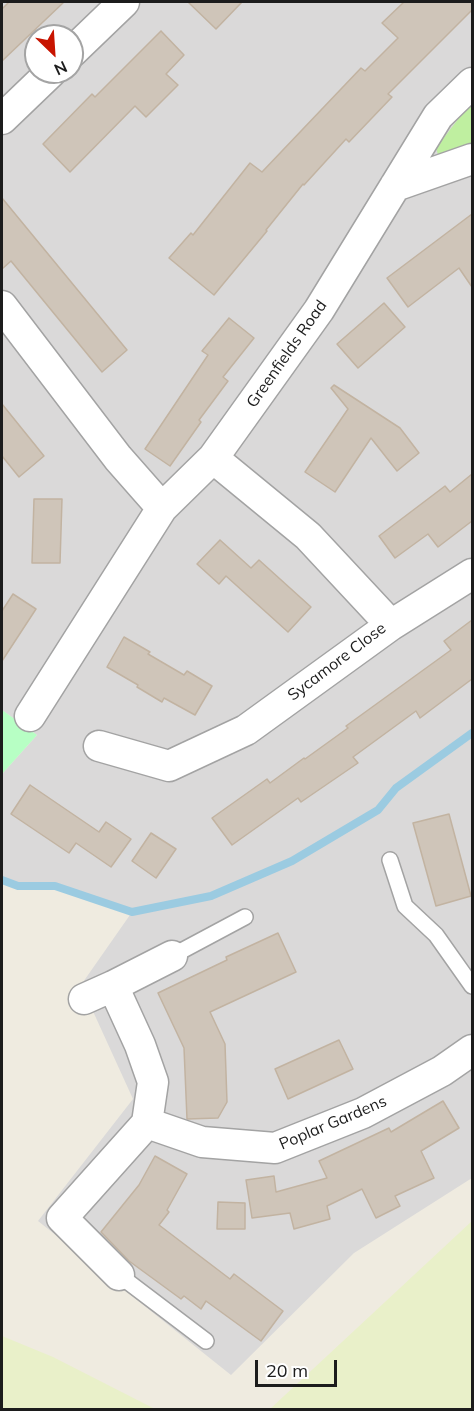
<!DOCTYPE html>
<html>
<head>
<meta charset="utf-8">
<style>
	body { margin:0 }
	#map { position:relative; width:474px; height:1411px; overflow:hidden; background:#efebe0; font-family:Mulish,sans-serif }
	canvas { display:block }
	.frame { position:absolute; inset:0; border:3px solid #1c1c1c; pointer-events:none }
	.north { position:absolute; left:24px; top:24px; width:60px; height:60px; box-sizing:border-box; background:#fff; border:2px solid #a4a4a4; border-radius:50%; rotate:155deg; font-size:16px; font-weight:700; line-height:24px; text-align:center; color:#1c1c1c }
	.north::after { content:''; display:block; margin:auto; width:21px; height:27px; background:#c81400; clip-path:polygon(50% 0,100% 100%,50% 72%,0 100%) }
	.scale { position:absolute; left:255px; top:1360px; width:82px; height:27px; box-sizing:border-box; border:3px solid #1c1c1c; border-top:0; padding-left:8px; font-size:18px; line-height:21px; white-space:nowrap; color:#1c1c1c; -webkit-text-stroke:4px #fff; paint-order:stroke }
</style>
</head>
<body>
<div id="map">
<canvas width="474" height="1411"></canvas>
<div class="frame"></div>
<div class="north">N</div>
<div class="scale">20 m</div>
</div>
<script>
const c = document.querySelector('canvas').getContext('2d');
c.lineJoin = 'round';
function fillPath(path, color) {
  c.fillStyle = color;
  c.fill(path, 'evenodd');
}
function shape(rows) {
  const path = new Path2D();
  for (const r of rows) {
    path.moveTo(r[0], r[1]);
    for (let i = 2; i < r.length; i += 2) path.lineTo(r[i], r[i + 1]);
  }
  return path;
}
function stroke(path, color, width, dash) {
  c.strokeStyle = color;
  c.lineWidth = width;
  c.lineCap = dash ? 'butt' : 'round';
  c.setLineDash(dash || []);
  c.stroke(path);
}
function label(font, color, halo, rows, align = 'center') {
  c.font = font + ' Mulish,sans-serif';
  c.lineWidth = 5;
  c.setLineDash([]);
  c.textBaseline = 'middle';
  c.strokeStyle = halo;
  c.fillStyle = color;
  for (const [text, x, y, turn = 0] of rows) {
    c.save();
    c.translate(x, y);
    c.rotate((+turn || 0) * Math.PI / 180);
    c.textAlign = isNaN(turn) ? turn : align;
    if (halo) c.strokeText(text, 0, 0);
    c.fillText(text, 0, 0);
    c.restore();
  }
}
const residential = shape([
	[2,2,472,2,472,1178,354,1253,231,1375,38,1221,133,1099,81,985,132,912,55,886,18,886,2,880,2,774,37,735,2,710],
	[36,36,72,36,72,72,36,72]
]);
const farmland = shape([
	[472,1221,472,1409,270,1409],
	[2,1336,53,1357,155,1409,2,1409]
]);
const grass = shape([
	[472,101,472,147,439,158,436,148]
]);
const park = shape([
	[2,710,37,735,2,774]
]);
const stream = shape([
	[2,880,18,886,55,886,132,912,211,896,292,861,378,810,396,788,472,733]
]);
const building = shape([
	[9,2,64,2,2,61,2,9,9,2],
	[188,2,242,2,216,29,188,2],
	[404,2,472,2,472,10,388,94,392,97,349,142,346,139,304,185,303,184,266,230,267,231,214,295,169,258,191,233,193,235,250,163,262,172,361,68,365,71,398,38,382,23,404,2],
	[161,31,184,55,166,74,178,85,146,117,135,106,70,172,43,144,92,94,95,97,161,31],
	[2,198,127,350,102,372,11,261,2,269,2,198],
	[472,214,472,287,459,268,408,307,387,278,472,214],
	[384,303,405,327,358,368,337,344,384,303],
	[229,318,254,338,223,377,228,381,199,420,201,422,170,466,145,449,208,355,202,351,229,318],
	[334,385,400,428,419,453,397,471,371,438,335,492,305,472,348,409,331,388,334,385],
	[2,404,44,456,19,477,2,456,2,404],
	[472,474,472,521,438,547,428,534,395,558,379,536,445,486,450,492,472,474],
	[34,499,62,499,60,563,32,563,34,499],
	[220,540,251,568,259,560,311,607,288,632,226,576,219,584,197,564,220,540],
	[13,594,36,609,2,661,2,611,13,594],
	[472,620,472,679,420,718,416,711,353,757,358,763,301,802,298,798,232,845,212,818,267,779,270,783,304,758,305,759,348,728,346,726,451,650,444,641,472,620],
	[124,637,150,652,148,654,184,675,187,671,212,686,195,715,164,698,162,702,137,687,138,685,107,667,124,637],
	[30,785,99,832,106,822,131,839,111,867,76,843,69,853,11,814,30,785],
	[449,814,471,896,436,906,413,823,449,814],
	[151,833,176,849,156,878,132,861,151,833],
	[278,933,296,972,210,1012,225,1044,227,1102,218,1118,187,1119,184,1048,158,993,227,960,226,957,278,933],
	[339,1040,353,1069,288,1099,275,1069,339,1040],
	[443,1101,459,1128,421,1151,434,1178,395,1196,400,1206,376,1218,362,1189,327,1206,330,1219,294,1229,290,1213,252,1218,246,1180,274,1176,276,1192,327,1178,319,1161,389,1128,391,1132,443,1101],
	[155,1156,187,1174,167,1210,169,1212,159,1225,230,1279,234,1274,283,1311,261,1341,206,1301,201,1309,184,1296,181,1299,129,1261,101,1232,139,1185,155,1156],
	[218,1202,245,1203,245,1229,217,1229,218,1202]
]);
const lane = shape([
	[390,860,405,906,436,935,472,986],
	[172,956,245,917],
	[119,1275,206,1341]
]);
const street = shape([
	[72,52,124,2],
	[2,119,51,72],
	[395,186,472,159],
	[2,306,118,458,162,508,213,458,319,310,438,116,472,83],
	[391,625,472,574],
	[30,716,162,508],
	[99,746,169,766,246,730,391,625,308,536,213,458],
	[84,999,113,986],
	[147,1123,153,1082,140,1045,113,986,172,956],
	[119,1275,62,1218,147,1123,202,1142,275,1148,363,1113,442,1071,472,1050]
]);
const streetNames = [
	["Greenfields Road",287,354,-55],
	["Sycamore Close",337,662,-37],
	["Poplar Gardens",333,1123,-23]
];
fillPath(residential, '#dad9d9');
fillPath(farmland, '#e9f0c9');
fillPath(grass, '#bfefa0');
fillPath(park, '#b7ffc4');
stroke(stream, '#9bcbe1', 8);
fillPath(building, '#cfc5b9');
stroke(building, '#c2b3a1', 1.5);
stroke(lane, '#a3a3a3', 18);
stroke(street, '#a3a3a3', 33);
stroke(lane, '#fff', 15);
stroke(street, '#fff', 30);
label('16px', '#1c1c1c', '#fff', streetNames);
</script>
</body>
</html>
